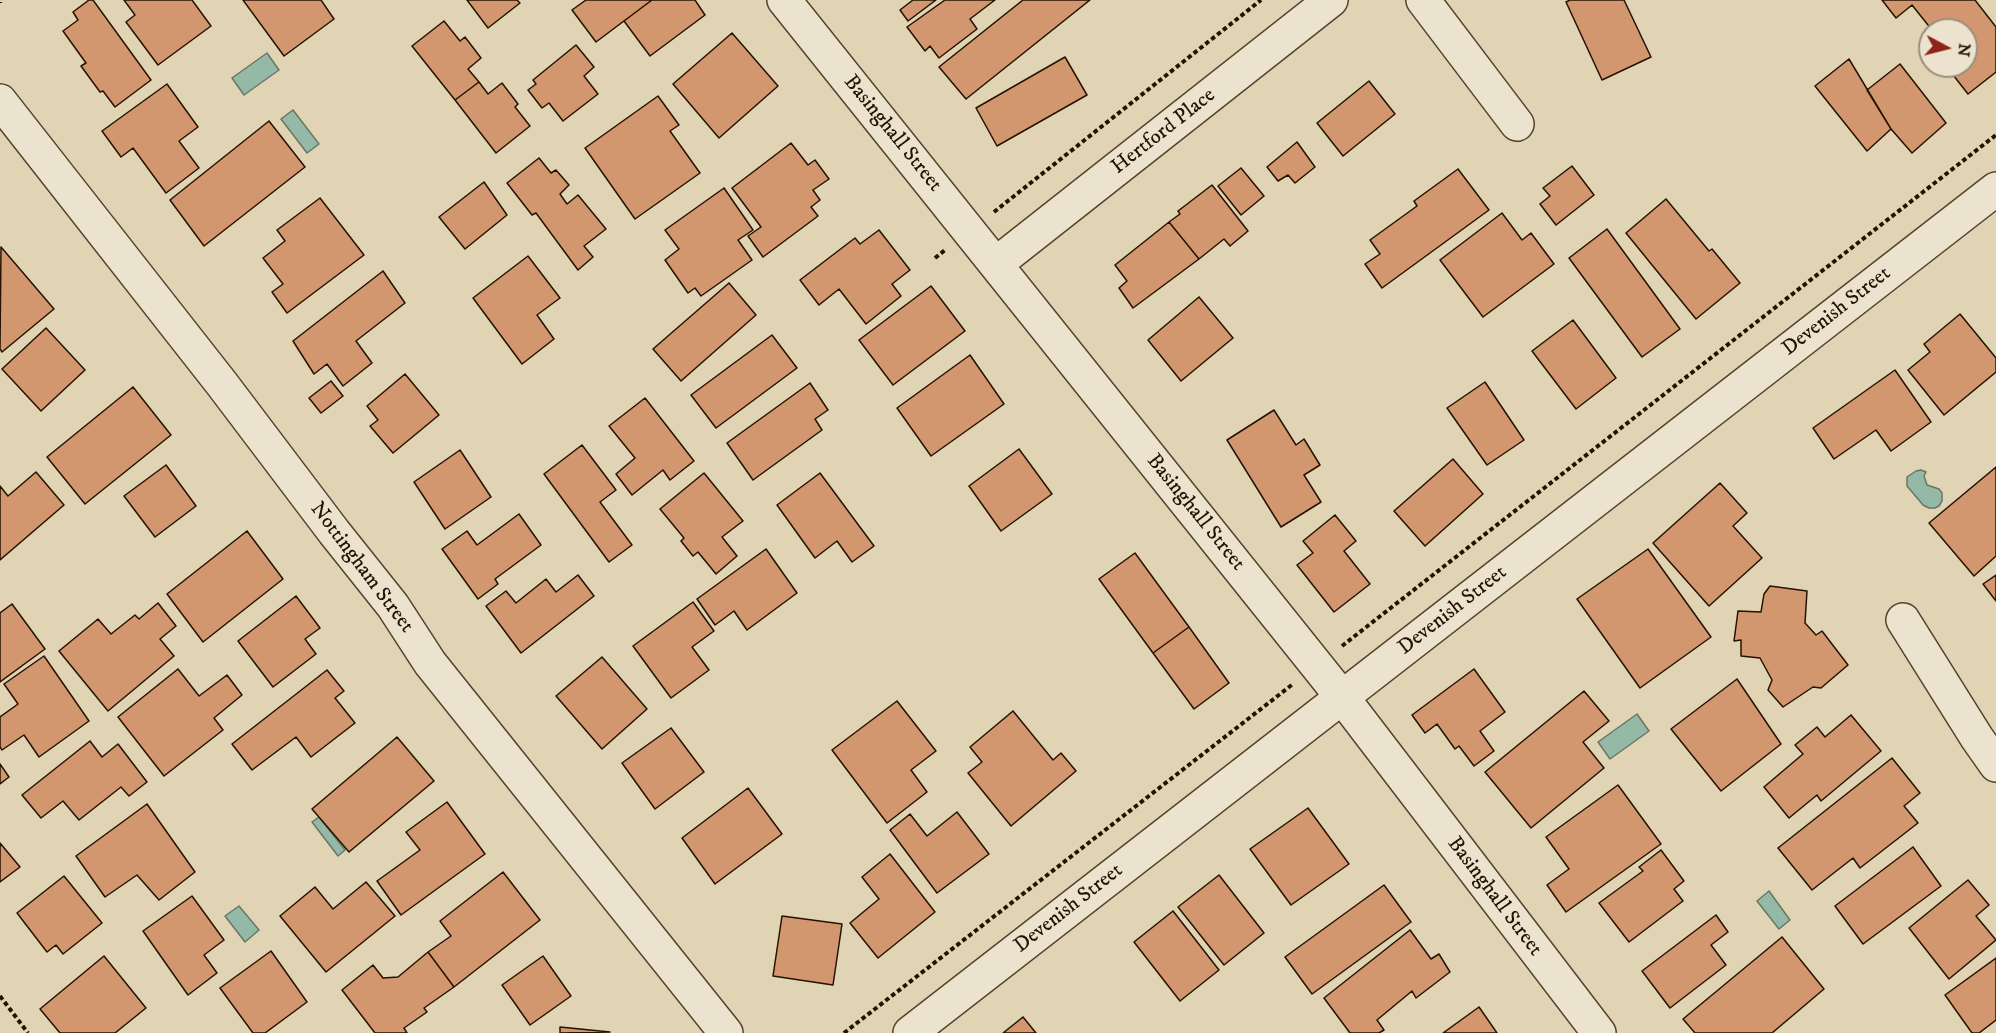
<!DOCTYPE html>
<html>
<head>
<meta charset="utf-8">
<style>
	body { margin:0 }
	#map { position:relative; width:1996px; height:1033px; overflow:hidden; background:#e1d4b4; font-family:"IM FELL DW Pica",serif }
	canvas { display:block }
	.north { position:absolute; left:1918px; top:18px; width:60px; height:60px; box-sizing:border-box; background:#ece3ce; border:2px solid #9c8f7c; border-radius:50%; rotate:97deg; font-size:16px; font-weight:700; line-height:24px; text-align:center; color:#251200 }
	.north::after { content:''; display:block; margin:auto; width:21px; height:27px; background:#8f2418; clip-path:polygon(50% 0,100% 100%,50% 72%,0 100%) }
</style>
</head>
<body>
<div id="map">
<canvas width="1996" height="1033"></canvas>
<div class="north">N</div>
</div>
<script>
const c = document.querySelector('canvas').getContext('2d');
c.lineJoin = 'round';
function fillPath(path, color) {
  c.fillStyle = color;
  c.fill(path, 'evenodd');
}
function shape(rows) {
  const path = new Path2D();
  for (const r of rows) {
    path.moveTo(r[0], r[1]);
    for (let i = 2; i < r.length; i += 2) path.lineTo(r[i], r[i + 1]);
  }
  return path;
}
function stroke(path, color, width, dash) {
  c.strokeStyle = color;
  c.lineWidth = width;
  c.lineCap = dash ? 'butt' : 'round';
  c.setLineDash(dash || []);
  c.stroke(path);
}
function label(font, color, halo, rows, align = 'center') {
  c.font = font + ' "IM FELL DW Pica",serif';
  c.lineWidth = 5;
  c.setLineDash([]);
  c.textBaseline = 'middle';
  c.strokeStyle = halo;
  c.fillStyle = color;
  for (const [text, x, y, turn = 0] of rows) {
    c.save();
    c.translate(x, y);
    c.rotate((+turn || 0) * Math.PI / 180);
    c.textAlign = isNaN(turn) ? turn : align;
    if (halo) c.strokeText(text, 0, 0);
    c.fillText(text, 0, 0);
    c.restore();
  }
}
const water = shape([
	[267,53,279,70,244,95,232,78,267,53],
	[293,110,319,144,307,153,281,119,293,110],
	[1921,470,1926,472,1924,476,1927,485,1939,489,1942,493,1942,501,1939,506,1935,508,1929,508,1923,505,1907,486,1907,477,1916,471,1921,470],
	[1637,714,1649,731,1610,759,1598,742,1637,714],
	[319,817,345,850,338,856,312,822,319,817],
	[1769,891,1790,920,1779,929,1757,901,1769,891],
	[239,906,259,930,245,942,225,916,239,906]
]);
const building = shape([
	[89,0,93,0,151,80,115,107,103,91,100,92,81,66,86,63,63,31,78,20,73,12,89,0],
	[124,0,192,0,211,26,158,65,126,22,135,15,124,0],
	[243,0,321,0,334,19,284,56,243,0],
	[467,0,517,0,520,3,488,28,467,0],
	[586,0,652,0,596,42,572,10,586,0],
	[652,0,695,0,705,15,650,56,624,21,652,0],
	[913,0,936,0,908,21,900,10,913,0],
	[945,0,995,0,970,19,977,29,939,58,930,46,925,51,907,27,945,0],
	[1023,0,1090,0,966,99,939,67,1023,0],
	[1570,0,1624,0,1651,57,1602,80,1566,2,1570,0],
	[1882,0,1975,0,1996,27,1996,72,1968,94,1946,66,1966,66,1966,30,1932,30,1912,5,1896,18,1882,0],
	[444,21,460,41,465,37,481,58,468,69,479,82,455,100,412,46,444,21],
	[732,33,778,86,719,138,673,84,732,33],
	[576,45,594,67,584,76,598,94,563,121,549,103,542,108,528,90,536,84,533,80,576,45],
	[1065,57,1087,95,997,146,976,108,1065,57],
	[1849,59,1891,129,1867,151,1815,86,1849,59],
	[1900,64,1946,123,1912,153,1891,129,1867,90,1900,64],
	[1369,81,1395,114,1343,156,1317,123,1369,81],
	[479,82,488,94,502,83,518,104,515,107,530,126,496,153,455,100,479,82],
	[167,84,198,127,179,141,199,168,166,193,133,148,121,157,102,131,167,84],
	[658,96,679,125,670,131,700,173,635,219,585,148,658,96],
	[269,121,305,167,204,246,170,200,269,121],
	[1297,142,1315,167,1295,183,1288,175,1278,181,1267,167,1297,142],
	[791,143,808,165,815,160,829,179,813,190,820,200,811,207,818,216,763,257,748,236,761,227,732,188,791,143],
	[539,158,551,173,556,170,569,185,560,194,567,204,578,195,606,229,584,246,593,257,578,270,536,213,532,215,507,183,539,158],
	[1572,166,1594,195,1556,225,1540,204,1550,196,1543,188,1572,166],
	[1241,168,1264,196,1241,215,1218,186,1241,168],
	[1458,169,1489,210,1382,288,1365,264,1380,254,1370,240,1417,206,1414,201,1458,169],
	[484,182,507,215,465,249,439,217,484,182],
	[1212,185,1248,231,1230,246,1224,239,1199,259,1169,222,1180,214,1178,211,1212,185],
	[724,188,753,230,738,240,752,260,701,296,695,288,688,293,665,260,679,249,665,230,724,188],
	[320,198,364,255,287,313,272,292,283,284,263,258,285,241,277,230,320,198],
	[1666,199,1709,251,1712,249,1740,283,1696,319,1626,233,1666,199],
	[1502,213,1522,240,1531,233,1554,264,1483,317,1440,260,1502,213],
	[1169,222,1199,259,1133,308,1119,288,1127,281,1115,265,1169,222],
	[1607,229,1680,329,1642,357,1569,258,1607,229],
	[879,230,910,270,892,284,901,296,866,324,839,289,819,305,800,280,855,238,860,244,879,230],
	[1,247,54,309,2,352,0,349,1,247],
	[528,256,560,298,537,315,554,339,522,364,473,298,528,256],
	[383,271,405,303,356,341,372,363,343,386,327,364,314,374,293,341,383,271],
	[729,283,756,315,681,381,653,349,729,283],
	[931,286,965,331,893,385,859,340,931,286],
	[1199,297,1233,338,1181,381,1148,340,1199,297],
	[1960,314,1996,358,1996,372,1944,415,1908,370,1930,352,1924,344,1960,314],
	[1573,320,1616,378,1576,409,1532,351,1573,320],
	[46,328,85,370,41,411,2,369,46,328],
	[772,335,797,368,716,428,691,395,772,335],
	[970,355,1004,404,931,456,897,408,970,355],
	[1895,370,1931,422,1891,451,1876,430,1834,459,1813,428,1895,370],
	[405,374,439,415,393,453,370,426,378,420,367,406,405,374],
	[331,381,343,396,321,413,309,398,331,381],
	[1485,382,1524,440,1487,465,1447,408,1485,382],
	[810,383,828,410,815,419,822,430,753,480,727,443,810,383],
	[133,387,171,435,85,504,47,457,133,387],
	[645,398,694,461,670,480,663,470,632,495,616,474,635,458,609,426,645,398],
	[1274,410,1296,445,1304,439,1320,465,1304,475,1321,502,1281,527,1227,440,1274,410],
	[582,445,616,490,600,502,632,545,609,562,544,474,582,445],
	[1019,449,1052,494,1001,531,969,486,1019,449],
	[460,450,491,497,445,529,414,482,460,450],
	[1453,459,1483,494,1425,546,1394,511,1453,459],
	[166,465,196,506,155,537,124,496,166,465],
	[1996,467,1996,556,1974,576,1929,523,1996,467],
	[36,472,64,505,0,560,0,486,8,496,36,472],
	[704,473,743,521,722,537,737,556,716,574,698,552,693,556,681,541,684,538,660,509,704,473],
	[820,473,874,546,852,562,837,541,815,558,777,505,820,473],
	[1720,483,1747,513,1733,526,1762,558,1709,606,1653,543,1720,483],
	[519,514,541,545,495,579,498,584,478,599,442,549,467,531,477,545,519,514],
	[1335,515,1356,541,1344,551,1370,584,1334,612,1297,565,1313,553,1303,541,1335,515],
	[247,531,283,579,203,642,167,594,247,531],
	[766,549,797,593,747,630,734,611,715,625,697,599,766,549],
	[1648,549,1711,637,1640,688,1577,599,1648,549],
	[1135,553,1189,627,1153,653,1099,579,1135,553],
	[578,575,594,596,521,653,486,606,506,591,516,603,546,579,556,592,578,575],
	[1996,575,1996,601,1983,584,1996,575],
	[1770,586,1807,591,1805,623,1816,635,1822,631,1848,665,1821,688,1813,687,1783,707,1768,690,1772,680,1760,658,1741,656,1741,640,1734,641,1738,611,1761,612,1764,594,1770,586],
	[296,596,320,628,305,639,316,654,273,687,238,641,296,596],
	[693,602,714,631,692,647,709,670,671,698,633,646,693,602],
	[158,603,176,626,160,639,174,656,108,711,59,651,98,619,111,634,135,615,139,619,158,603],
	[12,604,45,649,0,682,0,613,12,604],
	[1189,627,1229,683,1194,709,1153,653,1189,627],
	[44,656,89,721,39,757,24,735,2,750,0,747,0,717,18,704,4,684,44,656],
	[602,657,647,709,602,749,556,696,602,657],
	[178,669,199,696,227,675,242,695,214,718,223,730,164,776,118,717,178,669],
	[1474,669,1505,712,1480,731,1494,751,1474,766,1459,746,1455,749,1437,724,1425,733,1412,715,1474,669],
	[327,670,344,691,335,698,355,723,311,757,296,737,252,770,232,744,327,670],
	[1737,679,1781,744,1721,791,1671,729,1737,679],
	[1584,691,1609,721,1583,742,1604,768,1531,828,1485,772,1584,691],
	[897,701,936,751,911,770,927,792,887,823,832,750,897,701],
	[1013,711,1053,760,1061,753,1076,771,1011,826,968,773,982,762,970,747,1013,711],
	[1851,715,1881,751,1821,801,1817,795,1789,818,1764,787,1803,754,1795,745,1817,727,1825,737,1851,715],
	[671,728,704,772,655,809,622,763,671,728],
	[397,737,434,781,349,852,312,809,397,737],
	[90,741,102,757,118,744,147,782,129,796,121,787,79,820,63,801,41,818,22,795,90,741],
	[1892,758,1920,793,1904,806,1918,823,1860,868,1853,858,1812,890,1778,848,1892,758],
	[0,764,9,777,0,784,0,764],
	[1618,785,1661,844,1566,912,1547,885,1569,869,1546,837,1618,785],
	[748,788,782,834,715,884,682,838,748,788],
	[447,802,485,854,401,915,377,881,420,850,406,832,447,802],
	[147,804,195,872,159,900,137,875,105,897,76,856,147,804],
	[1308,808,1349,864,1291,905,1250,849,1308,808],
	[957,812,989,854,937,893,890,830,910,814,927,836,957,812],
	[0,843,20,867,0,882,0,843],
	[1913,847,1941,886,1863,944,1835,906,1913,847],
	[1661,850,1684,881,1674,889,1683,901,1629,942,1599,903,1643,871,1639,867,1661,850],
	[890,854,935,912,878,958,850,923,879,899,862,877,890,854],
	[503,872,540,920,454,987,428,952,451,936,440,921,503,872],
	[1219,875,1264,933,1224,965,1178,907,1219,875],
	[64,876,102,923,63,954,56,945,47,952,17,913,64,876],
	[1968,880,1989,905,1976,916,1996,940,1949,979,1909,928,1968,880],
	[366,882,395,916,326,972,280,916,315,887,333,909,366,882],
	[1384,885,1411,922,1312,994,1285,957,1384,885],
	[192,896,224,940,204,955,217,973,188,995,143,931,192,896],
	[1173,911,1219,970,1180,1001,1134,942,1173,911],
	[1716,915,1728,932,1711,945,1726,965,1670,1008,1642,971,1716,915],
	[782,916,842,924,833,985,773,976,782,916],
	[1410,930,1431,959,1439,954,1450,972,1416,998,1412,991,1377,1020,1384,1030,1379,1033,1350,1033,1324,998,1410,930],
	[1782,937,1824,989,1772,1033,1695,1033,1683,1019,1782,937],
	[271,951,307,1002,265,1033,253,1033,220,988,271,951],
	[428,952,454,987,424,1008,427,1012,404,1028,407,1033,375,1033,342,990,373,965,383,978,398,977,428,952],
	[104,956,146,1008,115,1033,60,1033,40,1009,104,956],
	[543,956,571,996,530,1025,502,985,543,956],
	[1996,958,1996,1020,1979,1033,1972,1033,1945,995,1996,958],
	[1479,1007,1497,1033,1443,1033,1479,1007],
	[1023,1017,1036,1033,1003,1033,1023,1017],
	[560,1027,610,1032,560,1033,560,1027]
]);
const path = shape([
	[0,3,0,2],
	[994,212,1261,0],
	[935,258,945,250],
	[1342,646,1996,135],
	[0,996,28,1033],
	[844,1033,1293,684]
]);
const minor = shape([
	[784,0,1342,697,1599,1033],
	[1423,0,1517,124],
	[0,101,222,384,334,532,393,606,430,663,726,1033],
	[996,264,1331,0],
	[1903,620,1977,738,1996,765],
	[910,1033,1996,189]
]);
const streetNames = [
	["Hertford Place",1164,132,-38],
	["Basinghall Street",892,134,51],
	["Devenish Street",1837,312,-38],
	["Basinghall Street",1195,513,51],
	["Nottingham Street",361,568,53],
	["Devenish Street",1453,611,-38],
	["Basinghall Street",1494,897,53],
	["Devenish Street",1069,909,-38]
];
fillPath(water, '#95b9a7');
stroke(water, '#687664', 1.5);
fillPath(building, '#d2976e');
stroke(building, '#251200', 1.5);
stroke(minor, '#54422d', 36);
stroke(path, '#251200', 4, [4.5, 3]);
stroke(minor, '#ece3ce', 33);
label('21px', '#251200', '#ece3ce', streetNames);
</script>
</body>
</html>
